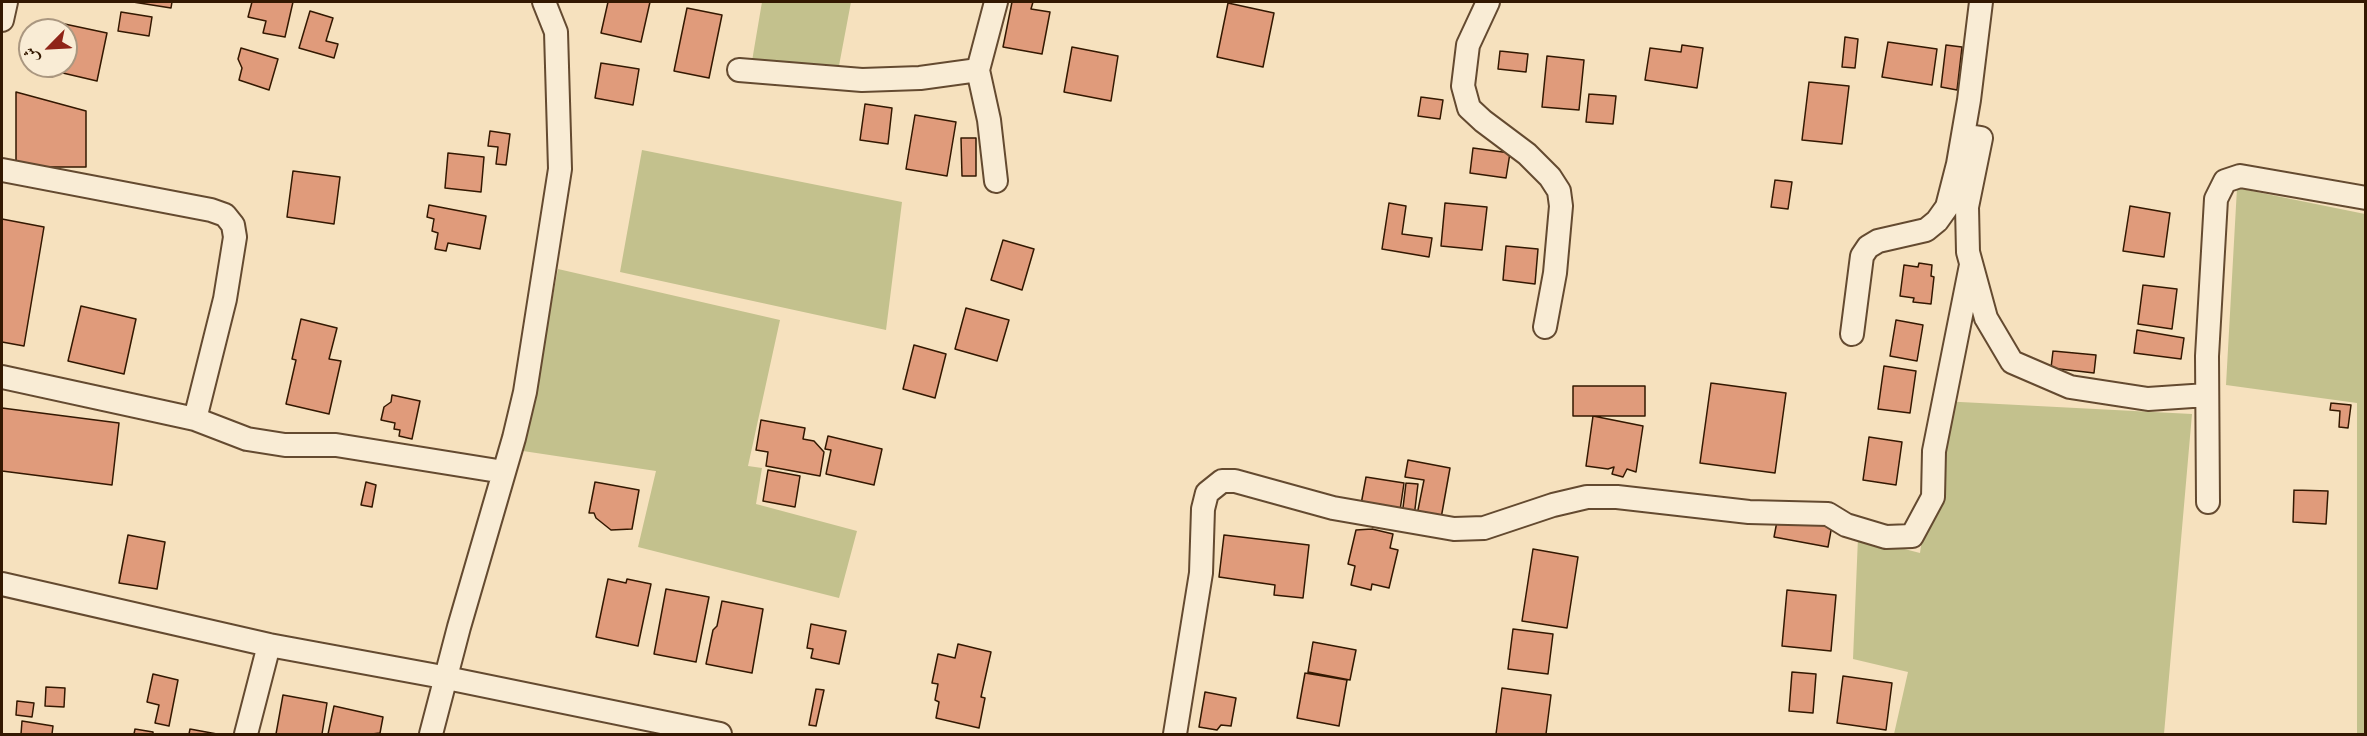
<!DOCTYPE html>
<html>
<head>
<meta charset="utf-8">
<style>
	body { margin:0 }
	#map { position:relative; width:2367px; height:736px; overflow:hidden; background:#f6e1be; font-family:"Sorts Mill Goudy",Amiri,serif }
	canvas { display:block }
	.frame { position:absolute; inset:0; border:3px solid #331801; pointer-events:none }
	.north { position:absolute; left:18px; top:18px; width:60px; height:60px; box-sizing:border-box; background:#f9ecd5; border:2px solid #aa9780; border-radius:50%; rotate:246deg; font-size:16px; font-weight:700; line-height:24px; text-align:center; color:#331801 }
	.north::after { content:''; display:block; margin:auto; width:21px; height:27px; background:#8f2418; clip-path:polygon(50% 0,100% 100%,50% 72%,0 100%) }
</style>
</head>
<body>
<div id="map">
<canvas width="2367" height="736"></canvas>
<div class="frame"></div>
<div class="north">ش</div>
</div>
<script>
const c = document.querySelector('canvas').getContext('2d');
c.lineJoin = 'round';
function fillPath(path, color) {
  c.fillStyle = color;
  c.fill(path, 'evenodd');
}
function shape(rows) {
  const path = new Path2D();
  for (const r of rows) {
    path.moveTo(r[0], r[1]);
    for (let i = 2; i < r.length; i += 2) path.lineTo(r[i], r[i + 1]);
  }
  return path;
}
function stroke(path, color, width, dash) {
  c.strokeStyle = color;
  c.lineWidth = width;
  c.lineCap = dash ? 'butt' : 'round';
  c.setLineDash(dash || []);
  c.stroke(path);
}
const green = shape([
	[762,2,851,2,838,71,752,61],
	[642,150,902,202,886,330,620,272],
	[2237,188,2365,214,2365,734,2357,734,2357,403,2226,385],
	[558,269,780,320,748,466,762,468,756,504,857,531,839,598,638,547,656,471,523,451],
	[1941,401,2192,414,2164,734,1894,734,1908,672,1853,659,1858,537,1920,553]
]);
const building = shape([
	[133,2,172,2,171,8,133,2],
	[252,2,293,2,285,37,263,33,266,21,248,17,252,2],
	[608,2,650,2,641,42,601,33,608,2],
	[1012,2,1033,2,1031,9,1050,12,1042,54,1003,47,1012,2],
	[1228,3,1274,13,1263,67,1217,57,1228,3],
	[687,8,722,15,709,78,674,71,687,8],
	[310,11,333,18,326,41,338,44,334,58,299,48,310,11],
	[121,12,152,17,149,36,118,31,121,12],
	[60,23,107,33,97,81,50,70,51,66,66,66,66,30,59,30,60,23],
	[1845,37,1858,39,1855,68,1842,67,1845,37],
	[1888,42,1937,49,1932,85,1882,77,1888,42],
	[1682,45,1703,48,1697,88,1645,80,1650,48,1681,52,1682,45],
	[1946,45,1962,47,1957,90,1941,87,1946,45],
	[1072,47,1118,56,1111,101,1064,92,1072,47],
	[241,48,278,59,269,90,239,80,242,68,238,59,241,48],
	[1500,51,1528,54,1526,72,1498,69,1500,51],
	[1547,56,1584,60,1579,110,1542,107,1547,56],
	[601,63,639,69,633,105,595,98,601,63],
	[1809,82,1849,86,1842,144,1802,140,1809,82],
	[16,92,86,111,86,167,16,167,16,92],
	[1589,94,1616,96,1613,124,1586,122,1589,94],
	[1421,97,1443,100,1440,119,1418,116,1421,97],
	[865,104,892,108,888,144,860,140,865,104],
	[915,115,956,122,947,176,906,169,915,115],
	[490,131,510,134,506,165,496,164,498,147,488,146,490,131],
	[961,138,976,138,976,176,962,176,961,138],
	[1473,148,1510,153,1506,178,1470,173,1473,148],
	[448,153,484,157,481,192,445,188,448,153],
	[293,171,340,177,334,224,287,217,293,171],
	[1775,180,1792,182,1788,209,1771,207,1775,180],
	[1389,203,1406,206,1402,234,1432,238,1429,257,1382,249,1389,203],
	[1445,203,1487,207,1482,250,1441,246,1445,203],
	[429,205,486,216,480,249,448,243,446,251,435,249,438,233,432,231,434,219,427,217,429,205],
	[2130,206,2170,213,2164,257,2123,251,2130,206],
	[2,219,44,227,24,346,2,342,2,219],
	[1003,240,1034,249,1022,290,991,280,1003,240],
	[1506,246,1538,249,1535,284,1503,280,1506,246],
	[1919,263,1932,265,1931,276,1934,277,1931,304,1913,302,1914,298,1900,296,1904,265,1918,267,1919,263],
	[2143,285,2177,289,2172,329,2138,324,2143,285],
	[81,306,136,319,124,374,68,361,81,306],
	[966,308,1009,320,997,361,955,349,966,308],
	[301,319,337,328,329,359,341,361,329,414,286,404,296,360,292,359,301,319],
	[1896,320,1923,325,1917,361,1890,356,1896,320],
	[2137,330,2184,338,2181,359,2134,353,2137,330],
	[914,345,946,354,935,398,903,389,914,345],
	[2053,351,2096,355,2094,373,2051,368,2053,351],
	[1884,366,1916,371,1910,413,1878,409,1884,366],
	[1711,383,1786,393,1775,473,1700,463,1711,383],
	[1573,386,1645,386,1645,416,1573,416,1573,386],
	[392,395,420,401,412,439,399,436,400,430,394,429,395,423,381,420,384,407,391,402,392,395],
	[2331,403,2351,405,2348,428,2339,427,2340,411,2330,410,2331,403],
	[2,408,119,423,112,485,2,471,2,408],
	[1593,416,1643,426,1636,472,1627,469,1623,477,1612,474,1614,467,1608,469,1586,466,1593,416],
	[761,420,805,428,803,439,814,441,824,452,820,476,766,466,768,452,756,450,761,420],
	[828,436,882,449,874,485,826,474,831,450,825,449,828,436],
	[1869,437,1902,442,1896,485,1863,480,1869,437],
	[1408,460,1450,468,1440,524,1416,520,1424,480,1405,477,1408,460],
	[768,470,800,476,795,507,763,501,768,470],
	[1366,477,1404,483,1399,517,1360,510,1366,477],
	[366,482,376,485,372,507,361,505,366,482],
	[595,482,639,490,632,529,611,530,596,518,594,513,589,513,595,482],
	[1406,483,1418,484,1414,517,1402,516,1406,483],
	[2294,490,2328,491,2326,524,2293,522,2294,490],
	[1778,516,1832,525,1828,547,1774,537,1778,516],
	[1372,529,1393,534,1390,548,1398,550,1389,588,1372,584,1371,590,1351,585,1355,566,1348,564,1356,530,1372,529],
	[128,535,165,542,157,589,119,583,128,535],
	[1224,535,1309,545,1303,598,1274,595,1275,585,1219,577,1224,535],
	[1533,549,1578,557,1567,628,1522,621,1533,549],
	[608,579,626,583,627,579,651,584,638,646,596,637,608,579],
	[666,589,709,597,696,662,654,654,666,589],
	[1787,590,1836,595,1831,651,1782,646,1787,590],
	[722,601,763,609,752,673,706,664,713,630,717,626,722,601],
	[811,624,846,631,839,664,811,658,813,649,807,648,811,624],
	[1513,629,1553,634,1548,674,1508,669,1513,629],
	[1313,642,1356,650,1350,680,1308,672,1313,642],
	[958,644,991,652,981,697,985,698,979,728,936,718,939,702,935,700,938,684,932,683,938,654,955,658,958,644],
	[1792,672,1816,674,1813,713,1789,711,1792,672],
	[1305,673,1347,680,1339,726,1297,718,1305,673],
	[153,674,178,680,169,726,155,723,159,705,147,702,153,674],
	[1843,676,1892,683,1886,730,1837,723,1843,676],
	[46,687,65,688,64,707,45,706,46,687],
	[1502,688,1551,695,1546,734,1496,734,1502,688],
	[816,689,824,690,816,726,809,725,816,689],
	[1205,692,1236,698,1231,726,1221,725,1217,730,1199,727,1205,692],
	[283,695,327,703,322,734,276,734,283,695],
	[17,701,34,703,32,717,16,715,17,701],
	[334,706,383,717,380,733,372,734,328,734,334,706],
	[22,721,53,726,52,734,21,734,22,721],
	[135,729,153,732,153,734,134,734,135,729],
	[190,729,217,734,189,734,190,729]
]);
const street = shape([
	[1488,2,1468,45,1463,86,1469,108,1483,121,1527,154,1550,177,1559,191,1561,206,1555,273,1545,327],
	[2,20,6,2],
	[739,70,862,80,920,78,978,70,996,2],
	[978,70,989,120,996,181],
	[1963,135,1981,138,1967,207,1968,252,1986,318,2012,362,2070,387,2148,399,2207,395],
	[2,170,211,210,225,215,233,225,235,237,225,299,195,419],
	[1852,334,1862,256,1868,247,1878,241,1926,230,1937,221,1947,207,1958,164,1969,100,1981,2],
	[2,377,195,419,247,439,285,445,336,445,504,472],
	[2208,502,2207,356,2216,199,2225,181,2240,176,2366,198],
	[2,584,269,645,432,675,720,734],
	[246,734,269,645],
	[431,734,459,627,514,438,525,392,560,169,556,32,544,2],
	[1175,734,1201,573,1203,509,1207,493,1222,481,1235,481,1333,508,1454,529,1484,528,1553,505,1587,497,1617,497,1749,512,1828,514,1846,525,1886,537,1912,536,1933,497,1934,451,1971,265]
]);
fillPath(green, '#c3c18d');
fillPath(building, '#e09b7b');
stroke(building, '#331801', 1.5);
stroke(street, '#644a30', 26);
stroke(street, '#f9ecd5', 22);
</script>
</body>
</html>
